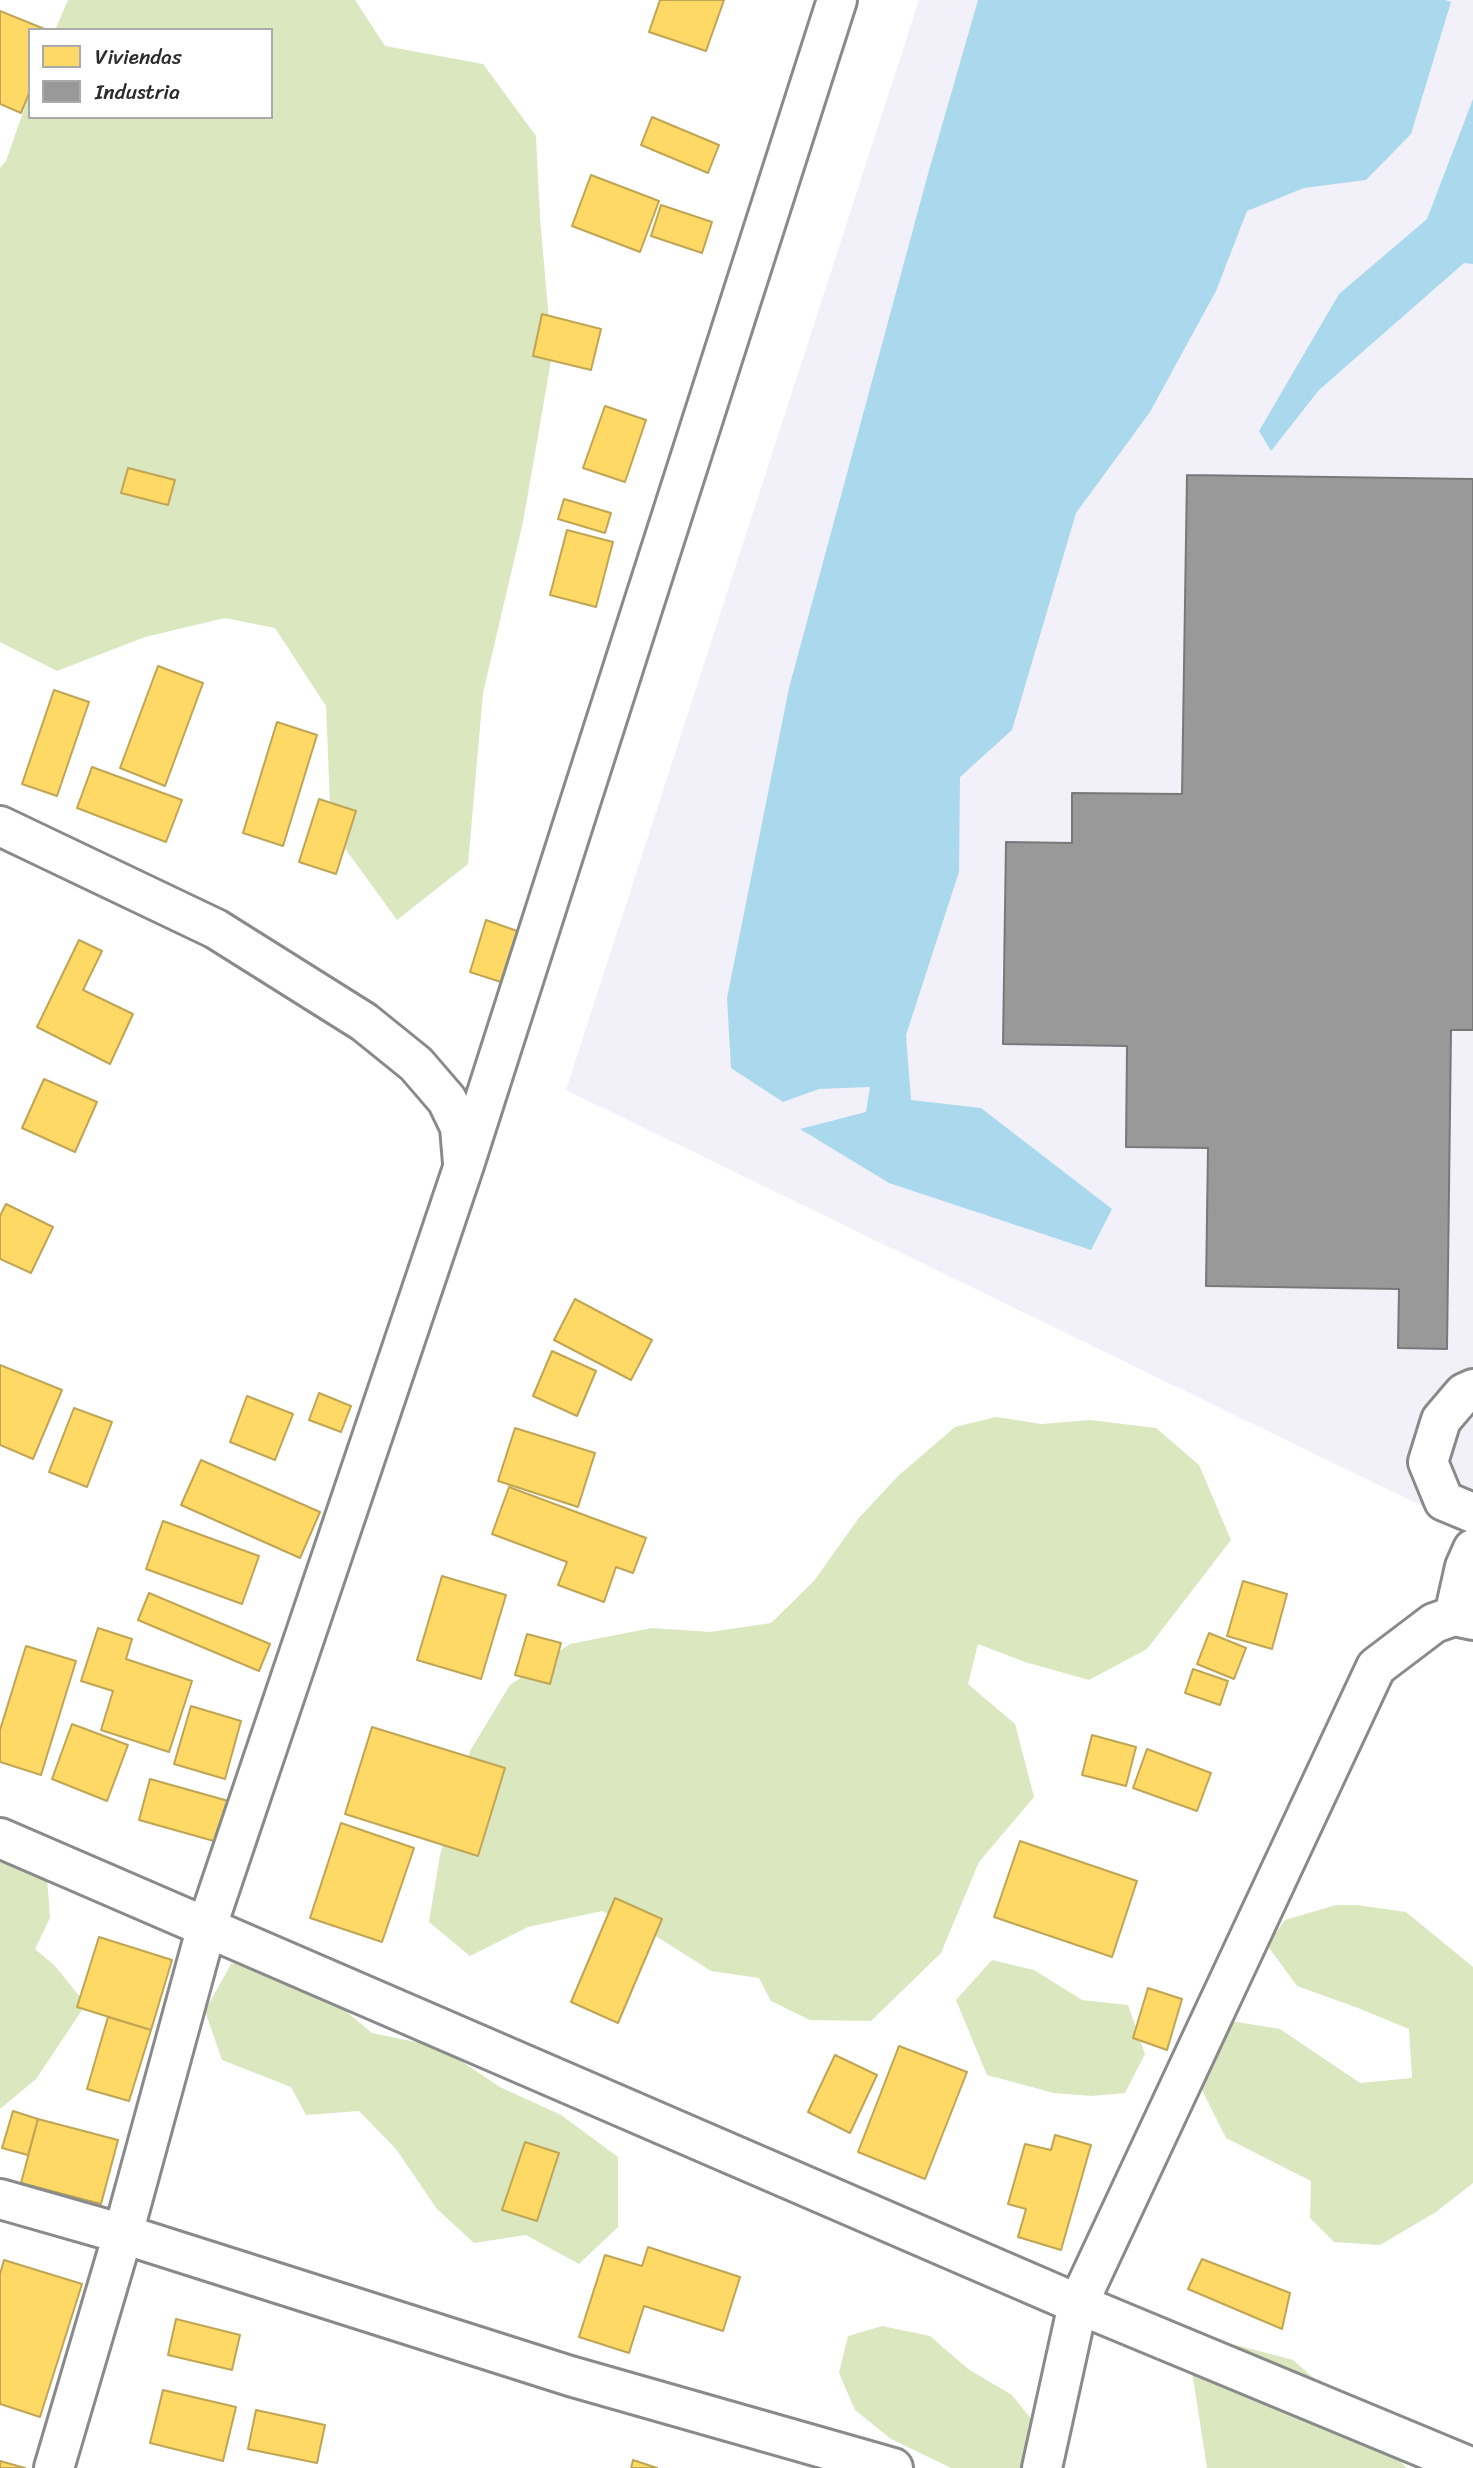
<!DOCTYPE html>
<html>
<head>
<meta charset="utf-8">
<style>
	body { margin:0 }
	#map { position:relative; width:1473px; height:2468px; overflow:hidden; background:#fff; font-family:Sriracha,sans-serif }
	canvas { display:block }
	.legend { position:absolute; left:28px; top:28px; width:245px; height:91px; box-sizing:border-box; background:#fff; border:2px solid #aaa; margin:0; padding:9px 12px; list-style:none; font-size:21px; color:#2b2b2b }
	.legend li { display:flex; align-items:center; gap:14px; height:35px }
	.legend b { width:35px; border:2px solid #aaa }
</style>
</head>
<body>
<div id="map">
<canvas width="1473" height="2468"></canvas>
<ul class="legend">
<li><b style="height:19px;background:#ffd966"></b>Viviendas</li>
<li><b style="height:19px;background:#999"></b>Industria</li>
</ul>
</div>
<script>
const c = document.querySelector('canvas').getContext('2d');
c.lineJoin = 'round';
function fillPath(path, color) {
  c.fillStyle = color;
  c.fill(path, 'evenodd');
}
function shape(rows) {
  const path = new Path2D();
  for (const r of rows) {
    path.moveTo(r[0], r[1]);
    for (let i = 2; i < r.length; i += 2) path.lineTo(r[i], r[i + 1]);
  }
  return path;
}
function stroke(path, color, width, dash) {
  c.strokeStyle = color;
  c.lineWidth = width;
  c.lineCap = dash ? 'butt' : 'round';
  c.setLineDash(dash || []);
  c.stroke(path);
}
const built = shape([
	[919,0,1473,0,1473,1531,566,1090]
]);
const green = shape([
	[68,0,355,0,385,46,483,64,536,136,540,218,552,355,523,522,483,693,468,864,397,920,331,829,326,706,275,628,225,618,145,637,57,671,0,642,0,168,6,161,30,92,30,117,271,117,271,30,55,30],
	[996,1417,1042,1424,1090,1420,1156,1428,1199,1465,1231,1540,1147,1649,1089,1680,1025,1662,978,1644,968,1684,1015,1724,1034,1797,979,1862,941,1953,871,2021,810,2020,771,2001,759,1978,711,1971,659,1938,602,1911,528,1927,470,1956,429,1922,440,1855,470,1751,510,1685,570,1644,652,1628,710,1632,771,1623,814,1581,858,1519,898,1476,955,1427],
	[0,1855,47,1877,50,1918,35,1949,54,1965,86,2004,36,2079,0,2109],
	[1336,1905,1357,1905,1406,1912,1473,1967,1473,2183,1436,2212,1380,2245,1334,2242,1310,2218,1311,2181,1226,2138,1202,2090,1210,2055,1231,2021,1280,2029,1360,2083,1412,2078,1409,2029,1358,2008,1297,1986,1267,1945,1285,1920],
	[992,1960,1034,1970,1082,2000,1128,2005,1145,2054,1125,2093,1092,2096,1054,2093,987,2075,956,2000],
	[268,1961,317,1987,372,2033,440,2047,500,2087,561,2115,618,2157,618,2227,579,2264,526,2235,474,2243,437,2209,396,2149,359,2111,306,2115,291,2087,222,2060,205,2011,231,1964],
	[882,2326,930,2336,968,2369,1012,2395,1037,2426,1038,2462,1023,2468,951,2468,891,2439,855,2410,839,2373,848,2336],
	[1236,2345,1293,2360,1387,2443,1406,2468,1207,2468,1188,2346]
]);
const water = shape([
	[978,0,1445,0,1451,2,1411,134,1366,180,1304,188,1247,211,1216,291,1150,412,1076,513,1012,730,960,777,959,872,906,1035,911,1100,981,1108,1112,1209,1091,1250,889,1183,800,1129,866,1112,870,1087,819,1089,783,1102,731,1068,727,998,789,688,928,174],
	[1473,99,1473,264,1464,263,1319,390,1271,451,1259,431,1339,294,1427,219]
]);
const homes = shape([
	[660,0,724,0,706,51,649,32,660,0],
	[0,11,47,30,30,30,30,91,21,113,0,104,0,11],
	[652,117,719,145,708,173,641,145,652,117],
	[591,175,659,201,640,252,572,226,591,175],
	[661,205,712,222,702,253,651,236,661,205],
	[542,314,601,329,591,370,533,356,542,314],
	[605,406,646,420,625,482,583,468,605,406],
	[128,468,175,480,168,505,121,493,128,468],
	[564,499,611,513,605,533,558,519,564,499],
	[567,530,613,542,596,607,550,595,567,530],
	[158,666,203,683,165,786,120,768,158,666],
	[54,690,89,702,57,796,22,784,54,690],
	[277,722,317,735,283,846,243,833,277,722],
	[92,767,182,800,166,842,77,808,92,767],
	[319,799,356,811,336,874,299,862,319,799],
	[486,920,523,933,507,984,470,972,486,920],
	[79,940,102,951,83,990,133,1014,110,1064,37,1027,79,940],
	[44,1079,97,1102,75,1152,22,1128,44,1079],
	[6,1204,53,1227,31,1273,0,1259,0,1216,6,1204],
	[575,1299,652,1340,631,1380,554,1340,575,1299],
	[552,1351,596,1371,577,1416,533,1396,552,1351],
	[0,1365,62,1390,33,1459,0,1445,0,1365],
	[319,1393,351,1406,341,1432,309,1420,319,1393],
	[247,1396,293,1414,275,1460,230,1442,247,1396],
	[74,1408,112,1422,87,1487,49,1472,74,1408],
	[515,1428,595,1453,578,1507,498,1481,515,1428],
	[201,1460,320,1512,300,1558,181,1505,201,1460],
	[509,1487,646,1538,633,1573,616,1567,604,1602,558,1585,567,1562,492,1534,509,1487],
	[163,1521,259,1556,242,1604,146,1569,163,1521],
	[442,1576,506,1595,481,1679,417,1660,442,1576],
	[1243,1581,1287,1594,1272,1649,1227,1636,1243,1581],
	[149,1593,270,1644,259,1671,138,1620,149,1593],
	[98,1628,132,1639,126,1659,192,1681,169,1752,101,1730,113,1691,81,1681,98,1628],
	[1209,1633,1246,1648,1234,1679,1197,1664,1209,1633],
	[527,1634,561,1643,550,1684,515,1675,527,1634],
	[26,1646,76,1661,41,1775,0,1762,0,1730,26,1646],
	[1193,1669,1228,1681,1220,1705,1185,1693,1193,1669],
	[191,1706,241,1721,225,1779,174,1764,191,1706],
	[72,1724,128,1745,107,1801,52,1779,72,1724],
	[372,1727,505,1768,478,1856,345,1814,372,1727],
	[1092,1735,1136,1747,1126,1786,1082,1775,1092,1735],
	[1147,1749,1211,1773,1197,1811,1133,1788,1147,1749],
	[150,1779,232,1802,221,1843,139,1820,150,1779],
	[341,1823,414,1848,382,1942,310,1918,341,1823],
	[1020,1841,1137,1881,1112,1957,994,1917,1020,1841],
	[615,1898,662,1919,618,2023,571,2002,615,1898],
	[99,1937,172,1960,151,2030,77,2007,99,1937],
	[1148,1988,1182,1999,1167,2050,1133,2038,1148,1988],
	[108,2017,151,2030,129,2101,87,2089,108,2017],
	[899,2046,967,2072,925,2179,858,2152,899,2046],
	[835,2055,877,2075,850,2133,808,2112,835,2055],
	[13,2111,38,2119,28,2155,2,2148,13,2111],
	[38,2119,118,2140,101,2204,21,2183,38,2119],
	[1055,2135,1091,2145,1061,2250,1018,2237,1026,2209,1008,2204,1025,2144,1051,2150,1055,2135],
	[525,2142,559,2153,537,2221,502,2210,525,2142],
	[648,2247,740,2277,723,2331,644,2306,629,2353,579,2337,605,2255,642,2266,648,2247],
	[1202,2259,1290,2293,1282,2329,1188,2289,1202,2259],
	[4,2260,82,2284,40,2417,0,2404,0,2274,4,2260],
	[176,2319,240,2335,232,2370,168,2355,176,2319],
	[163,2390,236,2407,223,2461,150,2443,163,2390],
	[256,2410,325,2425,317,2463,248,2449,256,2410],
	[633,2460,657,2468,631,2468,633,2460],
	[0,2461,25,2468,0,2468,0,2461]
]);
const industry = shape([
	[1187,475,1473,479,1473,1030,1451,1030,1447,1349,1398,1348,1399,1289,1206,1286,1208,1148,1126,1147,1127,1046,1003,1044,1006,842,1072,843,1072,793,1182,794,1187,475]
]);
const minor = shape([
	[0,826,216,929,364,1022,416,1064,447,1100,460,1127,463,1163],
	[1473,1389,1464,1393,1441,1420,1428,1462,1444,1501,1473,1513],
	[1454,1616,1465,1567,1473,1549],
	[0,1838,1078,2304,1473,2468],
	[0,2199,123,2234,570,2376,893,2468],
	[54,2468,123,2234,207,1926,464,1165,837,0],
	[1042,2468,1078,2304,1376,1667,1434,1623,1454,1616,1473,1620]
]);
fillPath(built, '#f2f1fa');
fillPath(green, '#dae7bf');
fillPath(water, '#aad9ee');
fillPath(homes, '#ffd966');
stroke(homes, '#bfa554', 2);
fillPath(industry, '#999');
stroke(industry, '#787878', 2);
stroke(minor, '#8a8a8a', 44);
stroke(minor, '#fff', 38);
</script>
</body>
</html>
